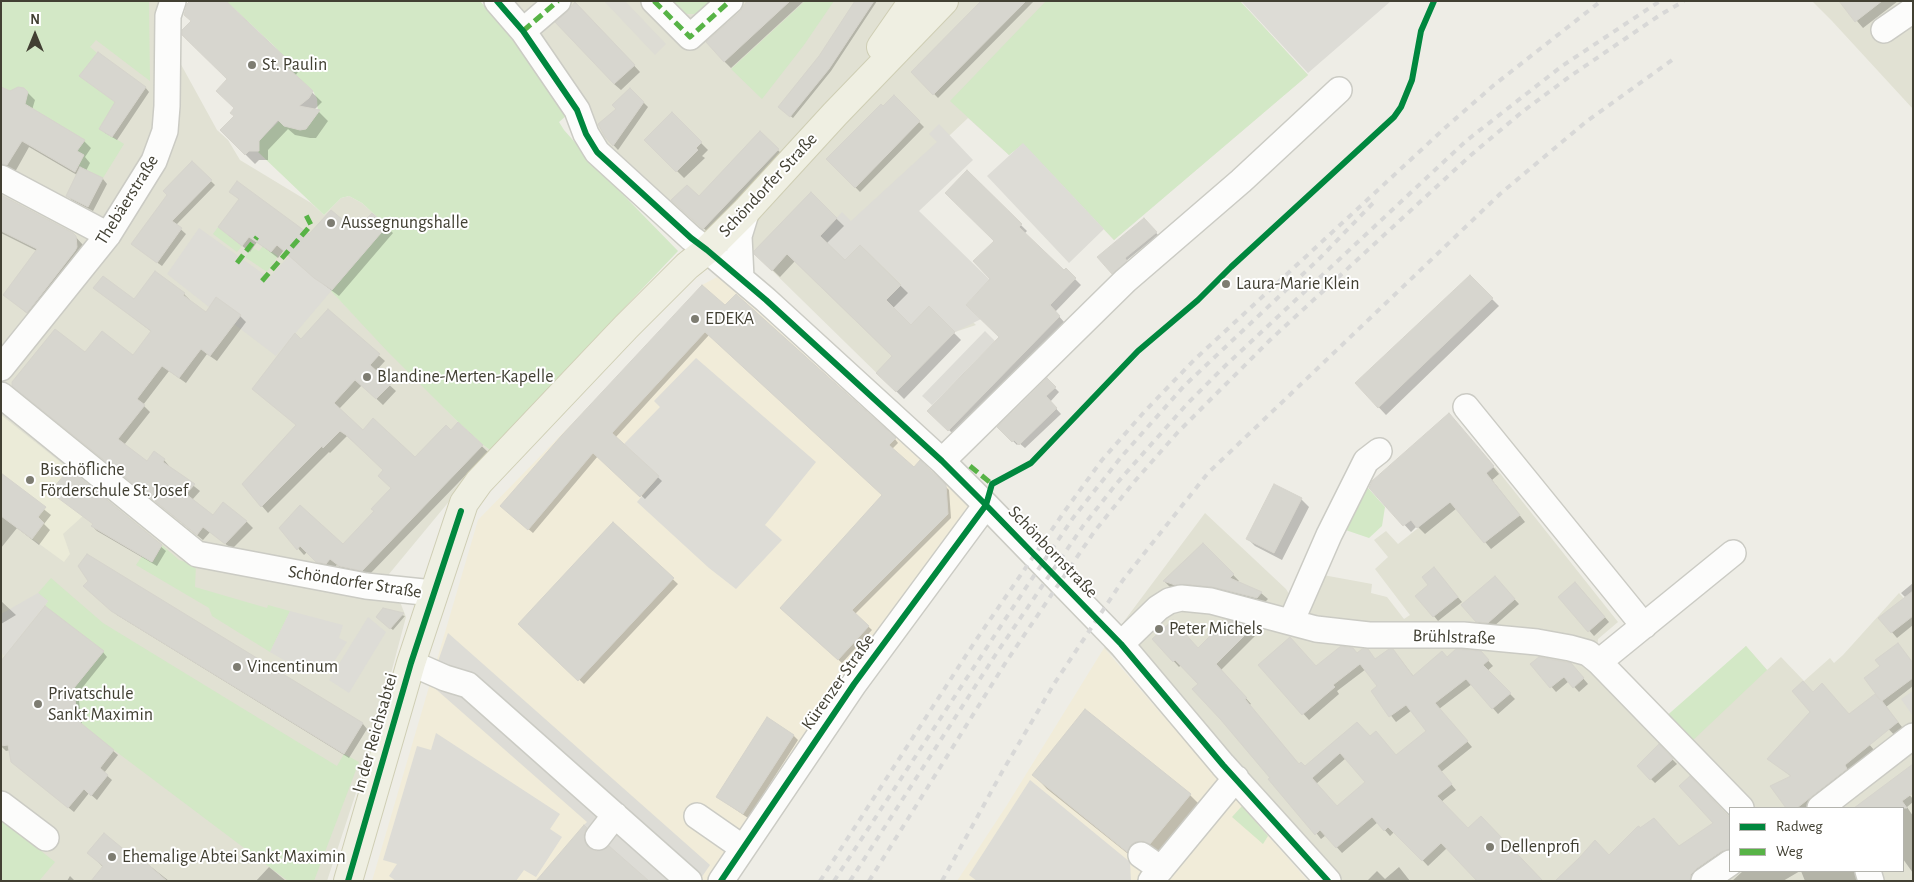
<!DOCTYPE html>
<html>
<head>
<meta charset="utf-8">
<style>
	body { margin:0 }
	#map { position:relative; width:1914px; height:882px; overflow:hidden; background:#eeede6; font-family:"Alegreya Sans",sans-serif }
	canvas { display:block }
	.frame { position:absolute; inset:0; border:2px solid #424033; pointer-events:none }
	.legend { position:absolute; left:1729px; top:807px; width:175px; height:65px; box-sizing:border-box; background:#fff; border:1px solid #b3b3ad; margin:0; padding:6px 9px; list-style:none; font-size:15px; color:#424033 }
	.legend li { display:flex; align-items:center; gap:10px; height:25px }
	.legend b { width:25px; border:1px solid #b3b3ad }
	.north { position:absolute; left:10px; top:10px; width:50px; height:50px; -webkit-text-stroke:4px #fff; paint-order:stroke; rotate:0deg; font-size:14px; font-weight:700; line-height:20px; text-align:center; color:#424033 }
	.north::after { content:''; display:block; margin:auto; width:18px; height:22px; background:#424033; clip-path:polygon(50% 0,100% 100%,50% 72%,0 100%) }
</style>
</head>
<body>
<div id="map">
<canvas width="1914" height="882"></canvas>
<div class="frame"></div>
<ul class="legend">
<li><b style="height:6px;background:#00873e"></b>Radweg</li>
<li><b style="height:6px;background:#57b346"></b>Weg</li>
</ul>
<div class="north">N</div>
</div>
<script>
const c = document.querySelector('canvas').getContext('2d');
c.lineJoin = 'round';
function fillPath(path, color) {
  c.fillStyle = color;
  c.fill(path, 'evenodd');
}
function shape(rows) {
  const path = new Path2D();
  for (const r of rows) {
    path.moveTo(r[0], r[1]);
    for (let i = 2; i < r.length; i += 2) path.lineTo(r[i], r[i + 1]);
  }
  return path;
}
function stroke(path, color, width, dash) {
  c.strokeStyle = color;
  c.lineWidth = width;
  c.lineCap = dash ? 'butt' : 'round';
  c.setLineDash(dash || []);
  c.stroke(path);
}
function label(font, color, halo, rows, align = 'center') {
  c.font = font + ' "Alegreya Sans",sans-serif';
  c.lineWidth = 4;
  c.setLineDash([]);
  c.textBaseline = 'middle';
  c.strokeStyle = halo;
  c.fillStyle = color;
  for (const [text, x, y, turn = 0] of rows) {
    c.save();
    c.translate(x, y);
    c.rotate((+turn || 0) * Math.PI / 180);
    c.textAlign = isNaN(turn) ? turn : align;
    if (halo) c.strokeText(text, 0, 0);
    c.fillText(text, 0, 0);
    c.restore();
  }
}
const residential = shape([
	[1,1,173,1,167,39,217,130,228,140,240,160,311,203,324,215,341,198,349,196,362,203,387,226,336,296,458,422,483,445,493,452,461,487,389,574,406,617,373,741,327,881,1,881],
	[497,1,1240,1,1308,75,1114,240,1023,144,1009,155,968,118,863,217,976,325,955,332,896,392,753,252,727,231,691,238,597,152],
	[1812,1,1913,1,1913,109,1832,21],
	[1495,467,1618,622,1598,639,1597,651,1663,721,1746,646,1767,670,1781,657,1804,681,1830,658,1834,663,1843,655,1899,593,1913,608,1913,881,1335,881,1246,785,1104,648,1205,513,1286,589,1292,599,1312,573,1372,584,1371,593,1387,597,1404,619,1410,615,1375,569,1388,557,1374,540,1386,531,1398,544],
	[1730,808,1903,808,1903,871,1730,871]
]);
const commercial = shape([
	[719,276,973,508,720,881,372,881,478,520,633,361,702,285],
	[1104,648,1242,806,1308,881,957,881,1007,805]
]);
const industrial = shape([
	[604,1,625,1,666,44,655,55]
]);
const education = shape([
	[1,415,69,469,51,492,83,516,63,534,70,554,64,562,1,516]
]);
const green = shape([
	[1,1,149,1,150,81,96,40,90,47,97,53,80,76,128,112,120,123,107,116,99,128,124,144,103,178,78,166,84,155,77,151,85,140,23,103,27,94,24,88,18,87,13,92,1,87],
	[226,1,480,1,513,38,566,116,559,122,564,130,603,174,678,251,555,381,493,452,483,445,458,422,388,352,331,291,387,226,362,203,349,196,341,198,324,215,258,152,259,146,258,142,279,121,282,124,305,127,309,125,316,114,318,114,317,99,313,91,289,70,289,63,273,45],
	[663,1,712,1,705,9,694,14,685,14,673,12],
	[805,1,834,1,804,45,762,99,731,69],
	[1046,1,1240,1,1308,75,1114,240,1023,144,1009,155,950,101],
	[218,227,242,246,237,252,213,234],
	[263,246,278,256,267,272,245,257,253,248,259,251],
	[1352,470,1385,507,1382,526,1369,538,1328,524],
	[162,545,179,560,196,565,195,587,267,608,268,605,290,611,270,652,212,616,209,608,136,565,142,556,153,562],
	[51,578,103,623,337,766,344,754,359,762,314,881,288,881,114,750,77,720,74,688,103,651,45,606,48,601,38,593],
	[1746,646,1767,670,1689,744,1663,719],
	[1242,806,1268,836,1263,844,1232,817],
	[1,819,55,862,39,881,1,881]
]);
const parking = shape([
	[1241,1,1391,1,1308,73],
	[939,124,973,160,919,211,990,280,966,305,981,319,955,332,929,307,911,325,886,300,901,284,860,245,845,260,820,236,842,212,851,221,937,142,929,134],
	[1023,143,1104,229,1069,263,987,176],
	[199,228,269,278,289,256,332,290,276,356,234,324,217,297,209,307,167,274],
	[985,331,995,341,932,405,922,396],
	[696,358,816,462,765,525,782,540,736,589,709,568,637,502,659,476,624,444,660,407,654,401],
	[38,593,48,601,5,656,1,653,1,614],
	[290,611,343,625,339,638,347,642,329,669,323,665,318,673,297,662,294,666,270,652],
	[368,617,386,632,349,693,329,680],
	[448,633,710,865,699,881,649,881,584,825,587,822,430,684],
	[1913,691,1913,716,1901,699],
	[436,733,560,814,550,829,562,837,536,877,524,870,516,881,396,881,389,876,397,864,383,860,417,746,431,750],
	[1030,780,1130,862,1131,881,977,881,969,875]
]);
const shadow = shape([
	[225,1,298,72,295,76,322,102,314,110,319,112,328,121,316,138,310,138,295,135,288,129,268,150,268,160,259,160,255,164,221,130,235,116,236,109,229,79],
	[749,1,804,1,731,68,724,61,741,12],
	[857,1,877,1,831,71,793,118,780,107,820,56],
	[983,1,1034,1,938,98,913,72],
	[1840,1,1898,1,1863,28],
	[582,10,640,72,621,90,614,84],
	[145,87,149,92,117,140,105,133,101,128],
	[1,88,10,92,24,89,35,100,32,110,84,141,91,148,85,157,90,163,86,171,103,179,107,184,93,211,72,200,67,195,77,175,29,147,15,172,1,166],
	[630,89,648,107,618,150,606,137,617,109],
	[894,97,924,127,860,192,828,159],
	[672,114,708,150,702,156,705,158,684,178,646,140],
	[760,133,783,155,709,233,678,205,699,198],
	[192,163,215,185,176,225,186,234,162,266,137,248],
	[967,172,1027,231,1024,234,1064,272,1066,270,1081,285,1055,312,1065,323,955,436,929,410,1001,337,992,279,995,241],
	[230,191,309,236,355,232,386,227,393,233,339,296,323,284,284,250,278,258,257,242,250,252,227,234,240,200],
	[811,194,844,226,826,244,845,262,860,246,908,293,893,308,911,326,929,308,961,340,904,399,878,373,894,357,795,261,780,277,755,253],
	[1,197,73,234,83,245,84,254,34,319,5,295,37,251,1,233],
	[1144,219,1158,235,1126,261,1128,263,1115,275,1099,257],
	[155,273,184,294,190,300,189,301,206,314,240,316,246,322,217,361,207,354,186,383,169,371,143,405,150,412,124,445,147,463,154,453,164,460,170,467,200,491,192,500,213,517,224,504,247,522,253,528,232,549,210,532,203,540,20,392,85,354,133,357,152,332,95,288,135,301],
	[1470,277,1499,306,1386,415,1356,383],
	[725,307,895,439,898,443,892,449,914,468,931,472,949,490,951,518,855,614,872,630,842,663,785,612,883,495,709,335,615,438,662,481,645,499,598,456,533,533,506,510],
	[328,311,385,361,375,372,396,391,383,405,362,385,339,409,363,431,415,459,451,432,458,424,488,452,368,576,346,572,337,565,332,569,324,568,307,552,304,555,280,528,343,546,376,511,393,488,385,470,347,436,330,453,329,452,268,513,243,484,297,425,302,341],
	[1047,380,1059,392,1050,402,1061,414,1025,448,1019,443,1017,445,999,427],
	[1455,421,1499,474,1492,480,1525,522,1491,549,1457,508,1425,534,1417,526,1411,532,1370,487],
	[69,470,166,551,157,566,97,531,92,526,94,524],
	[1,475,51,515,44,524,50,530,39,545,17,528,1,548],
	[1274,485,1301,499,1309,507,1282,560,1255,546,1248,539],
	[613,524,678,584,584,684,520,624],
	[1203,544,1239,581,1238,582,1261,593,1268,599,1263,604,1171,588,1164,581],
	[87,556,363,724,367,729,349,758,117,615,89,591],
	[1438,574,1462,602,1438,621,1434,616,1430,585],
	[1499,583,1519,604,1493,627,1482,626,1477,621],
	[1913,583,1913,625,1897,638,1880,618,1906,598,1901,593],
	[1580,588,1609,622,1594,636,1560,597],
	[1,601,16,615,1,624],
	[384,610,405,616,393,630,378,617],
	[1227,621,1252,628,1258,633,1221,670,1251,704,1249,705,1299,765,1305,767,1370,738,1396,757,1428,731,1412,710,1396,722,1372,691,1379,687,1366,669,1337,691,1339,694,1309,720,1260,665,1316,667,1357,654,1376,660,1398,656,1414,677,1448,658,1480,652,1493,666,1487,671,1515,699,1498,714,1472,684,1439,709,1472,747,1441,772,1456,790,1441,802,1447,848,1428,866,1395,831,1390,836,1378,822,1342,853,1326,835,1321,839,1199,684,1181,665,1179,667,1154,639,1198,649],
	[1346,758,1367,782,1337,807,1316,784],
	[103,652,107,657,78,693,82,725,118,755,104,773,112,780,97,800,89,793,74,812,17,766,10,750,6,751,1,746,1,662],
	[1913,663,1913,686,1886,707,1906,732,1898,739,1882,722,1863,737,1874,750,1808,808,1787,808,1772,787,1792,777,1769,759,1812,712,1813,693,1849,715,1875,695,1881,701],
	[1532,664,1576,670,1588,684,1579,692,1569,681,1556,692],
	[793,735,798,740,748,818,717,797],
	[1659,746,1677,764,1655,783,1638,766],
	[1033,774,1190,795,1204,809,1165,857,1142,865,1047,789],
	[1690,777,1730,819,1730,855,1696,881,1557,881,1609,856,1679,847,1715,823],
	[1896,779,1913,799,1913,802,1907,807,1913,816,1913,873,1903,859,1903,808,1856,808],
	[584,827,590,833,587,839,588,847,537,881],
	[89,853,133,859,136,855,169,881,93,881,103,867],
	[269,867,286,881,256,881],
	[1399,867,1410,881,1367,881,1377,871,1385,879],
	[1743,871,1800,871,1783,881,1732,881],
	[1801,871,1861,871,1859,881,1805,881],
	[70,876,75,881,67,881]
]);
const building = shape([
	[190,1,226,1,289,61,286,66,313,91,309,98,299,106,320,110,306,129,300,130,284,126,278,120,259,141,259,151,249,151,245,155,220,130,234,116,230,113,234,108,216,91,227,79,182,35,182,30,191,21,184,15,187,4,190,1],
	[747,1,790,1,724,62,706,42,740,12,747,1],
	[855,1,874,1,829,69,790,117,778,107,819,56,855,1],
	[981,1,1026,1,933,95,911,72,981,1],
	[1839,1,1882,1,1855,22,1839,1],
	[575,2,635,65,614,84,555,22,567,12,575,2],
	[98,52,146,87,112,137,99,129,115,102,79,76,98,52],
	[1,87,10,91,18,87,24,88,28,92,25,104,85,140,77,151,84,155,75,172,22,141,7,165,1,164,1,87],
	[630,88,644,102,613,146,605,137,598,124,616,109,612,105,630,88],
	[894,95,920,121,855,188,826,159,881,104,883,106,894,95],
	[672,112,702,142,696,148,698,150,676,172,644,140,672,112],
	[760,131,779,149,703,229,671,200,687,185,699,196,760,131],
	[192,161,212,180,172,221,182,228,157,263,131,244,167,195,163,191,192,161],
	[80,167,103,178,88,207,66,196,80,167],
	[967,170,1022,224,1019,227,1064,270,1066,268,1076,278,1050,305,1060,316,948,431,927,411,999,337,966,305,990,279,973,261,994,241,945,193,967,170],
	[237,181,309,234,331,210,355,230,372,213,387,226,332,290,314,278,277,245,271,252,249,237,242,246,218,227,239,199,229,192,237,181],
	[811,192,837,218,820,236,845,260,860,245,901,285,886,300,911,325,929,306,955,332,896,392,876,373,892,356,787,254,772,271,754,254,754,251,811,192],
	[1,195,73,233,76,236,77,247,75,251,27,313,3,295,37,249,1,231,1,195],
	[1144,218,1157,232,1125,258,1127,261,1112,274,1097,257,1144,218],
	[155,271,185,293,183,295,206,312,216,297,241,315,210,356,201,349,179,378,162,366,137,399,145,405,118,439,147,461,154,451,165,459,163,462,195,484,186,494,213,515,223,502,247,521,225,544,203,527,197,535,12,386,12,382,55,329,85,352,102,331,133,355,151,331,93,288,103,276,134,299,155,271],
	[1470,275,1493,298,1378,408,1355,383,1470,275],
	[702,285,725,305,736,294,896,438,889,445,914,467,920,460,946,485,948,514,852,610,869,626,838,660,780,608,882,495,705,332,612,433,659,476,640,497,593,453,528,530,500,506,562,435,702,285],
	[328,309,380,354,370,365,391,384,376,399,355,380,334,403,363,430,373,418,415,457,446,425,451,430,458,422,483,445,362,571,339,566,330,559,326,564,316,562,300,546,297,550,279,528,300,505,343,544,374,511,371,509,391,488,378,476,383,470,346,435,340,431,323,448,322,446,261,507,242,484,296,425,252,389,295,333,301,339,328,309],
	[1047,378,1056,387,1046,396,1057,408,1019,445,1014,440,1012,442,997,427,1047,378],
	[1449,413,1494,466,1486,473,1520,515,1484,543,1450,502,1417,528,1411,520,1403,526,1369,488,1372,481,1449,413],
	[69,469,162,545,152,562,91,526,93,524,50,492,69,469],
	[1,473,46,507,38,517,44,523,32,539,1,516,1,473],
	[1274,484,1302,498,1274,553,1246,539,1274,484],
	[613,522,674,578,578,681,518,624,613,522],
	[1203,543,1234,574,1230,578,1262,592,1257,598,1213,587,1182,584,1175,585,1163,581,1203,543],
	[87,554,363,723,344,754,111,611,83,586,88,581,78,566,87,554],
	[1434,567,1458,597,1433,617,1415,596,1428,585,1422,577,1434,567],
	[1495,576,1515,599,1488,623,1476,622,1461,605,1495,576],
	[1575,582,1605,617,1588,632,1558,597,1575,582],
	[1913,591,1913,616,1891,633,1878,618,1913,591],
	[45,606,104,651,74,688,77,720,114,750,100,768,108,775,91,796,84,789,68,808,11,762,8,745,1,746,1,661,45,606],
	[383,608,404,613,390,629,376,617,383,608],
	[1173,620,1198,648,1226,620,1253,627,1216,664,1247,698,1245,699,1299,764,1301,762,1305,766,1357,722,1370,736,1376,731,1396,755,1426,731,1406,705,1389,717,1371,691,1377,686,1360,664,1333,685,1335,687,1302,715,1258,665,1290,637,1316,666,1341,646,1353,648,1357,653,1362,649,1368,649,1375,659,1389,649,1393,649,1413,676,1442,651,1447,657,1456,649,1481,651,1489,660,1483,665,1511,693,1492,709,1466,679,1435,703,1468,741,1437,766,1452,784,1437,796,1468,828,1481,816,1543,881,1477,881,1441,843,1422,861,1388,827,1384,831,1372,817,1336,848,1320,830,1315,835,1268,779,1270,778,1221,720,1192,689,1198,684,1175,660,1173,662,1152,639,1173,620],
	[1340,753,1365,782,1337,806,1312,778,1340,753],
	[1898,643,1913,663,1913,678,1882,701,1898,722,1845,765,1847,769,1797,808,1786,808,1770,786,1791,776,1767,759,1810,712,1792,691,1803,681,1813,692,1822,683,1849,714,1875,694,1881,701,1864,678,1880,666,1875,660,1898,643],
	[1539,657,1571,663,1584,678,1573,688,1564,677,1550,688,1530,664,1539,657],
	[1085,709,1191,794,1150,844,1143,841,1135,842,1130,846,1127,852,1032,775,1085,709],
	[767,717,794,735,743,814,716,797,767,717],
	[1659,744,1673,759,1650,780,1637,766,1659,744],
	[1913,764,1913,793,1902,801,1907,808,1854,808,1913,764],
	[1690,776,1730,818,1730,849,1722,851,1696,869,1691,874,1690,881,1555,881,1579,858,1595,840,1609,855,1637,827,1639,826,1640,828,1654,818,1679,846,1713,823,1679,786,1690,776],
	[584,825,587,828,584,835,585,842,589,848,597,851,603,850,609,846,649,881,536,881,584,825],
	[104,833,133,857,136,854,167,881,91,881,103,866,87,853,104,833]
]);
const minor = shape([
	[497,1,523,31,577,110,586,134,597,152,691,238,707,250,766,300,942,461,986,505,1121,644,1223,765,1328,881],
	[654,1,690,37,730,1],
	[1884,30,1913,10],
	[523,31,558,1],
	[1,178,108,235],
	[741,278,739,236,747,210],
	[1,368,108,235,154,161,165,131,167,106,168,16,173,1],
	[1,395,197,554,366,586,433,593],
	[1466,407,1644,626],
	[942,461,1125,281,1241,181,1339,90],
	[1291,622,1329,535,1366,461,1379,451],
	[1121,644,1158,608,1169,601,1181,598,1211,601,1316,629,1369,635,1463,635,1537,642,1570,648,1588,653,1599,662,1741,808],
	[1599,662,1733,553],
	[411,663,445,678,468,685,689,881],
	[1,804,46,838],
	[1820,808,1913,736],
	[697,816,743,848],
	[598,837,615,815],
	[1141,855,1161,869],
	[1868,871,1871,881],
	[721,881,854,684,986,505],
	[1151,881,1236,778],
	[1704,881,1730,863]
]);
const major = shape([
	[881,47,913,1],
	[348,881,411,663,464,503,479,482,626,327,687,266,707,250,747,210,835,114,944,1]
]);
const rail = shape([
	[820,881,976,640,1064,512,1102,460,1145,411,1194,360,1446,127,1494,85,1601,1],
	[834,881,1027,586,1073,518,1122,456,1184,386,1320,258,1375,201],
	[850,881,996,654,1083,526,1117,483,1187,404,1225,366,1466,141,1562,66,1660,1],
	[869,881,1006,662,1094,532,1134,482,1178,432,1270,340,1471,155,1522,112,1569,77,1660,15,1684,1],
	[942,881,1002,772,1054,684,1123,580,1208,473,1500,194,1587,121,1675,58]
]);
const quiet = shape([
	[654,1,690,37,730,1],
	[523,31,558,1],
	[237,263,257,237],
	[262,281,311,225,306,215],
	[970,466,992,484,996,482]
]);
const cycleway = shape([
	[497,1,523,31,577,110,586,134,597,152,691,238,707,250,766,300,942,461,986,505,1121,644,1223,765,1328,881],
	[348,881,411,663,461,511],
	[721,881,854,684,986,505,992,484,1031,463,1138,351,1198,300,1231,267,1394,117,1401,107,1412,80,1421,31,1434,1]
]);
const markers = [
	[252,65,5,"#7e7d72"],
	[331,223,5,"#7e7d72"],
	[1226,284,5,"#7e7d72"],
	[695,319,5,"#7e7d72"],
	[367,377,5,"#7e7d72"],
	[30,480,5,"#7e7d72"],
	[1159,629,5,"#7e7d72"],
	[237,667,5,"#7e7d72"],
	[38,704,5,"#7e7d72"],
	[1490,847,5,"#7e7d72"],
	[112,857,5,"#7e7d72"]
];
const poiNames = [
	["St. Paulin",262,65],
	["Aussegnungshalle",341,223],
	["Laura-Marie Klein",1236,284],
	["EDEKA",705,319],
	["Blandine-Merten-Kapelle",377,377],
	["Bischöfliche",40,470],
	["Förderschule St. Josef",40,491],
	["Peter Michels",1169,629],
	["Vincentinum",247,667],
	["Privatschule",48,694],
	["Sankt Maximin",48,715],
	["Dellenprofi",1500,847],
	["Ehemalige Abtei Sankt Maximin",122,857]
];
const streetNames = [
	["Schöndorfer Straße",768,185,-47],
	["Thebäerstraße",127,200,-58],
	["Schönbornstraße",1053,552,46],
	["Schöndorfer Straße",355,582,9],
	["Brühlstraße",1454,637,2],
	["Kürenzer Straße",838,682,-55],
	["In der Reichsabtei",375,733,-74]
];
fillPath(residential, '#e1e1d3');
fillPath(commercial, '#f1ecd9');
fillPath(industrial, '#dddcd4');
fillPath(education, '#ebebd8');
fillPath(green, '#d3e8c6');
fillPath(parking, '#dddcd6');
fillPath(shadow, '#0003');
fillPath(building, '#d7d6cf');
stroke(building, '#d6d4cc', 1);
stroke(minor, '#cbcbc4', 28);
stroke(major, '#cfceb4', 30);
stroke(minor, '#fcfcfb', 25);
stroke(major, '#efefe2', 28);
stroke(rail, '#d8d8d7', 4, [6, 6]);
stroke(quiet, '#57b346', 5, [10, 5]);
stroke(cycleway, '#00873e', 6);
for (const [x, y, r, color] of markers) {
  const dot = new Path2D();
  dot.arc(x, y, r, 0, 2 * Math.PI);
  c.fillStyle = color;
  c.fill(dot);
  stroke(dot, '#fff', 2);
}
label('18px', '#424033', '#fff', poiNames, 'left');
label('18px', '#424033', '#fff', streetNames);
</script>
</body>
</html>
